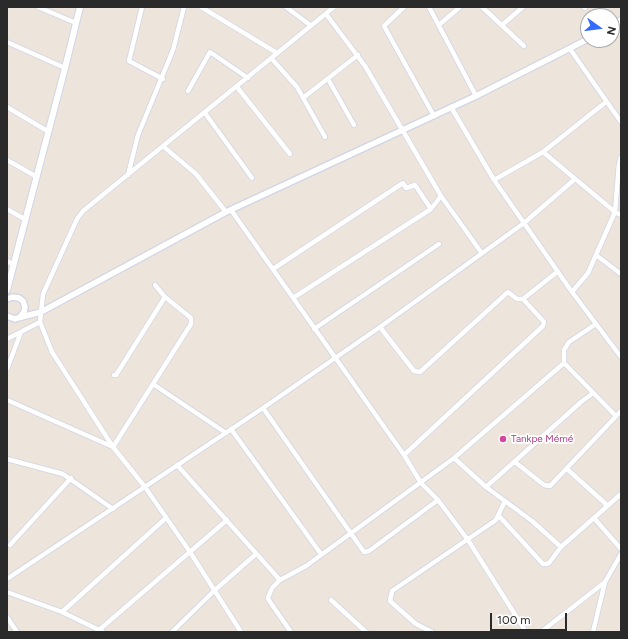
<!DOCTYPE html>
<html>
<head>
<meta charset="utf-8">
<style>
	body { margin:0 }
	#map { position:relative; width:628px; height:639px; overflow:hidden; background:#ede4db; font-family:Figtree,sans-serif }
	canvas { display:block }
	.frame { position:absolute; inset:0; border:8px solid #2a2a2a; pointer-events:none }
	.north { position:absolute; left:580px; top:8px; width:40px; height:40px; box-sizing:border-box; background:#fff; border:1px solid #aaa; border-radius:50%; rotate:104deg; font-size:11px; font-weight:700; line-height:16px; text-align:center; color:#2a2a2a }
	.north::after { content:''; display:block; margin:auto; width:14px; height:18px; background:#366bff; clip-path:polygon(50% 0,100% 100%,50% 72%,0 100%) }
	.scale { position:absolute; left:490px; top:613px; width:77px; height:18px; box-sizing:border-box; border:2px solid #2a2a2a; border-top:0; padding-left:5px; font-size:12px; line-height:14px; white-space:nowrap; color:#2a2a2a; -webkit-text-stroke:3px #fff; paint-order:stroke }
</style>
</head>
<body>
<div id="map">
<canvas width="628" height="639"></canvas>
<div class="frame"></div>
<div class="north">N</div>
<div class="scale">100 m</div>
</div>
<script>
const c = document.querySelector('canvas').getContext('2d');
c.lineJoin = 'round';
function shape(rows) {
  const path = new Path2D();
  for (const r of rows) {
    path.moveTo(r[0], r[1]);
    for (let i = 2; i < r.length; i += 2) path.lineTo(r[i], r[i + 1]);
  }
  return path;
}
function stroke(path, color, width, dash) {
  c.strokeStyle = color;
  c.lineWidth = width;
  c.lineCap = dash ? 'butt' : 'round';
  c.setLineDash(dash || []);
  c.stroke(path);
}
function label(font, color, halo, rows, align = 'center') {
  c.font = font + ' Figtree,sans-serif';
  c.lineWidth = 3.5;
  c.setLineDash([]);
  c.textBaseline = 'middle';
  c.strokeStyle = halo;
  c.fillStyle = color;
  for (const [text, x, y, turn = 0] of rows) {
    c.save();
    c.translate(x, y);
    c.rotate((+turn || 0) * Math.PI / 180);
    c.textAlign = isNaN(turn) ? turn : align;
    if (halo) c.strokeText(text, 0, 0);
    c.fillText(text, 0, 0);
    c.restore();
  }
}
const minor = shape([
	[38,7,76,23],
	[142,7,129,61,163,79],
	[201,7,277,53],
	[286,7,310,25],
	[404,7,384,26,434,116],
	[429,7,476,96],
	[482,7,524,46],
	[584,7,585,8],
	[326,14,365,66,441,196,481,252],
	[440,24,460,7],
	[502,25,523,7],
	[7,42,65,68],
	[570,49,621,122],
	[271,58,297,87,325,137],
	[328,79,354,125],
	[237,87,290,154],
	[188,91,210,52,248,78],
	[303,98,358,55],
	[7,107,49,132],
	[451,107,494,180,572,292,621,357],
	[205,113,252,178],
	[164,147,196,174,226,212],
	[543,152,615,212,621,215],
	[7,160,37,177],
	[128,175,138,135,173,50,184,7],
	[494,180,543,152,606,102],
	[7,209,26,220],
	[231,210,404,455,421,483,438,500,468,540,526,632],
	[596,255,621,274],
	[7,261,14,265],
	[273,269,403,183,406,188,415,185,431,209],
	[572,292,588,273,615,212,619,164,621,157],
	[293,298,431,209,441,196],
	[596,324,569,342,564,350,564,363,616,416],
	[380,327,414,371,420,372,508,292,517,299,523,299,557,272],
	[314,329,439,244],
	[7,339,40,322],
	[7,369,21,332],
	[114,375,116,375,165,297],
	[153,384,226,433],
	[7,400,113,447,191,324,191,318,165,297,155,285],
	[263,408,364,552,369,551,438,500],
	[231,429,321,554],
	[404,455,543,326,544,322,523,299],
	[454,458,486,487,532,521,561,547],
	[7,459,63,474,113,509],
	[515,462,544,485,550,486,621,411],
	[177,465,280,580,306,566,454,458,564,363],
	[567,469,607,505],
	[486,487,581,402,593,393],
	[499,516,543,564,546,564,549,563,561,547,621,494],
	[594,518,621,549],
	[10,545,71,478],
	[7,579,263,408,380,327,524,223,575,179],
	[280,580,272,588,268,598,270,602,291,632],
	[7,592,62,612,166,518],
	[331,600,366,632],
	[62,612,99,630,97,632],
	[7,617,17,632],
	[103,632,99,630,227,520],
	[172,632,215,590,256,554],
	[241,632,190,552,145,487,113,447,52,352,40,322,43,294,77,219,83,211,334,7],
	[432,632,416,624,390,601,392,591,496,520,505,501],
	[541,632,605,582],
	[593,632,605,582,621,554]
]);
const tertiary = shape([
	[612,25,621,20],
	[7,299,13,297,19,298,23,301,25,307,24,312,20,317,15,319,7,316],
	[18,318,41,312,226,212,476,96,588,39]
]);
const secondary = shape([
	[7,290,65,68,80,7]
]);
const markers = [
	[503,439,4,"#d1479c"]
];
const hotelNames = [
	["Tankpe Mémé",511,439]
];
stroke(minor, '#d0d5e4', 6);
stroke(tertiary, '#d0d5e4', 8);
stroke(secondary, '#d0d5e4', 8);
stroke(minor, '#fff', 4.5);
stroke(tertiary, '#fff', 5.5);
stroke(secondary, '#fff', 6);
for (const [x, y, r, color] of markers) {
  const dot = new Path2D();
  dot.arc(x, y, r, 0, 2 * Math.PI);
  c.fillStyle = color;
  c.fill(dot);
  stroke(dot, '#fff', 1.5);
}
label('10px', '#b23c85', '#fff', hotelNames, 'left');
</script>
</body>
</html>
